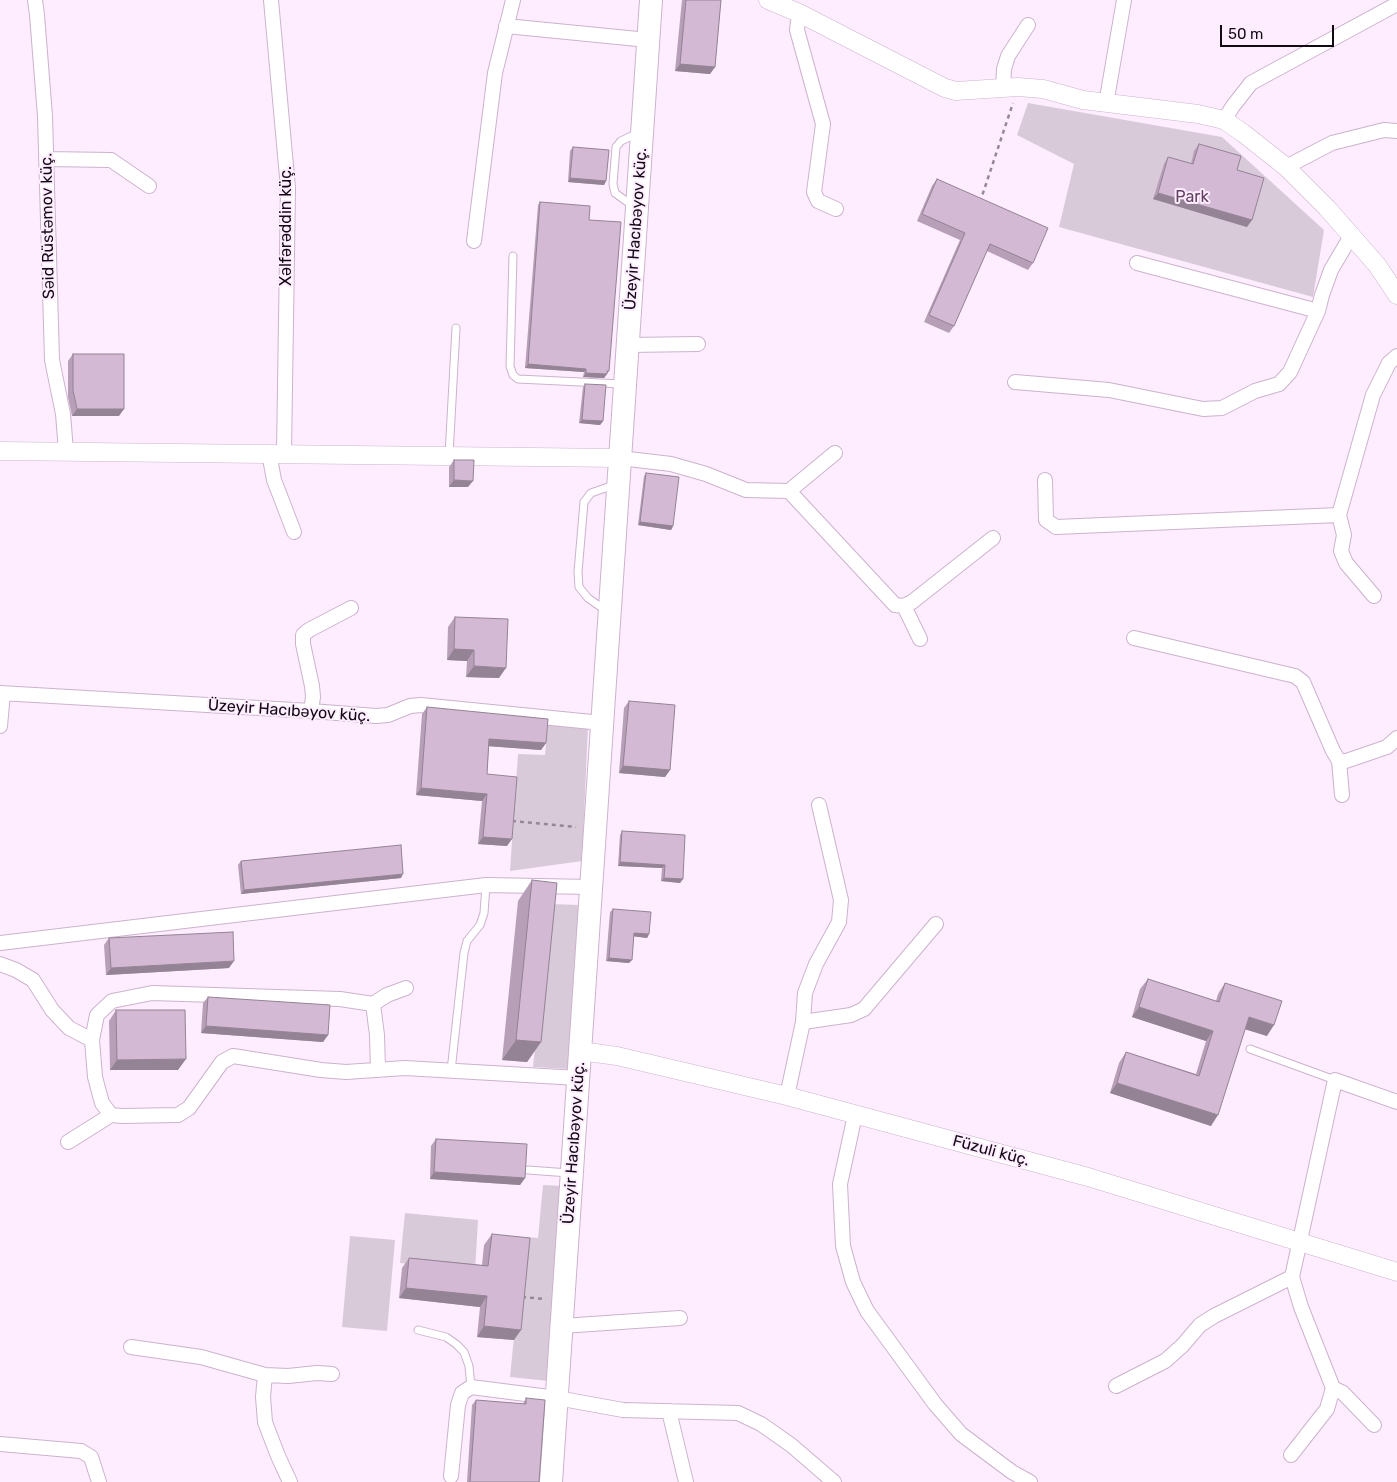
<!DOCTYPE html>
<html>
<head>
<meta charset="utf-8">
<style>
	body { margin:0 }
	#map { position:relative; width:1397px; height:1482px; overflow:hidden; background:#fdedfe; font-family:Rubik,sans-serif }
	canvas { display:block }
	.scale { position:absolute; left:1220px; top:25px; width:114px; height:22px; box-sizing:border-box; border:2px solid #120913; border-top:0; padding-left:6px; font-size:15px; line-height:18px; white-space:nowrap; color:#120913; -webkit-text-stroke:4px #fdedfe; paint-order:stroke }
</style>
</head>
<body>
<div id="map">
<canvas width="1397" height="1482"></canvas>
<div class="scale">50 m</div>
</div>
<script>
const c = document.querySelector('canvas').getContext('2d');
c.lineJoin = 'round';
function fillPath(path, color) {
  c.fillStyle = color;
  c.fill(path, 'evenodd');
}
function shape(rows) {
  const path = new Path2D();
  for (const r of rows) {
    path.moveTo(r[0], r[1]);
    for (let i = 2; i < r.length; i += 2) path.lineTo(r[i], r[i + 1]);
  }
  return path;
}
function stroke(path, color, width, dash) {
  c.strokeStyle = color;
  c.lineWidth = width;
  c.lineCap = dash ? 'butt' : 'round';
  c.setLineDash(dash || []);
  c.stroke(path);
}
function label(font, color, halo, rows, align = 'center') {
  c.font = font + ' Rubik,sans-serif';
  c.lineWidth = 4;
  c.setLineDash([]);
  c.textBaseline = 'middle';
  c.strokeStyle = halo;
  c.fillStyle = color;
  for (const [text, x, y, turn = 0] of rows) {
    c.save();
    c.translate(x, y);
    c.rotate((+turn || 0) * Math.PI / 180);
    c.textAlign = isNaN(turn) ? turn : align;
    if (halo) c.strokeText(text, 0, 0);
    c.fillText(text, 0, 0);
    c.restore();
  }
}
const green = shape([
	[1028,103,1222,137,1324,230,1313,297,1059,227,1074,164,1017,135],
	[548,722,588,726,582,861,510,871,518,754,545,755],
	[550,904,579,905,569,1069,533,1067],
	[543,1185,562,1186,549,1381,510,1377,524,1237,538,1238],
	[405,1213,478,1220,475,1271,400,1263],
	[350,1236,395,1240,387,1331,342,1327]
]);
const path = shape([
	[980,202,1013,103],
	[512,821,576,827],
	[522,1297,544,1299]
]);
const service = shape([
	[633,206,615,193,613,184,616,147,621,141,638,133],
	[513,256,510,366,513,375,518,379,622,384],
	[449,455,456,328],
	[605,610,588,598,579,587,578,572,584,502,591,493,614,485],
	[1250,1049,1335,1080],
	[451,1071,464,953,467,941,480,925,484,913,486,885],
	[528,1170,569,1173],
	[418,1330,446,1337,456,1344,464,1352,469,1366,471,1387]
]);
const minor = shape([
	[35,0,37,15,45,116,52,360,63,414,66,451],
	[271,0,288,188,284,453],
	[799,13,797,30,823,124,814,192,818,201,836,209],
	[506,26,648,40],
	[1003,88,1004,69,1008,56,1028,25],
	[1106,104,1124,0],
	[1224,120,1233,106,1251,83,1397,4],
	[46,159,111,160,149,186],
	[1286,167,1332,143,1384,130,1397,131],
	[474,241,495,73,513,0],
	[1137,263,1318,311],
	[628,345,698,344],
	[1015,382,1109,390,1203,409,1222,408,1255,391,1279,384,1290,372,1318,311,1322,295,1331,270,1351,236],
	[269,453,274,480,294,532],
	[620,458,671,464,706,474,746,490,789,491,895,605,904,606,912,602,993,538],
	[1045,480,1046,520,1056,527,1339,515],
	[789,491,835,453],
	[1374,596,1346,563,1341,551,1344,535,1339,515,1373,395,1389,363,1397,356],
	[904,606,920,639],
	[1134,638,1295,676,1303,682,1333,751,1339,761,1346,761,1387,747,1397,738],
	[0,693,311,711,376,716,388,715,410,706,421,705,602,723],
	[311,711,313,697,312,686,303,644,303,635,309,630,351,608],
	[0,726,3,693],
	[1339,761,1342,795],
	[0,943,486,885,591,887],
	[0,964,16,970,33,980,52,1010,69,1028,92,1040,95,1077,102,1103,111,1115,122,1116,178,1115,189,1108,222,1062,233,1056,321,1070,346,1072,405,1068,578,1078],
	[373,1004,387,995,406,988],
	[803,1022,851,1015,864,1009,936,924],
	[92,1040,97,1015,112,1001,152,993,340,999,373,1004,377,1035,378,1069],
	[787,1096,803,1022,805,993,816,964,839,922,841,900,819,805],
	[855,1115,840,1184,843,1246,853,1282,867,1311,935,1404,961,1434,1012,1472,1030,1482],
	[68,1142,111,1115],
	[562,1326,680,1318],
	[131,1347,201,1357,265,1375,288,1376,317,1373,332,1374],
	[265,1375,263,1397,265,1422,278,1456,290,1482],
	[1116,1386,1165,1361,1182,1346,1200,1325,1214,1316,1292,1277],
	[669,1411,686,1482],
	[1374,1425,1343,1393,1333,1388,1301,1307,1292,1277,1335,1080,1397,1102],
	[0,1444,81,1451,91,1457,99,1482],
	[1291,1455,1327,1409,1333,1388],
	[451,1476,458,1405,462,1393,471,1387,557,1398,623,1410,738,1413,761,1424,791,1445,834,1482]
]);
const tertiary = shape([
	[768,0,799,13,945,88,956,91,1018,87,1043,89,1083,100,1198,114,1224,120,1243,133,1286,167,1327,208,1377,265,1397,295],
	[0,451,620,458],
	[580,1051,617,1056,787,1096,1088,1177,1397,1272]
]);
const primary = shape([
	[551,1482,651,0]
]);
const wall = shape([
	[682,0,721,0,715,67,710,74,675,71],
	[1199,144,1237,170,1247,227,1153,199,1164,164,1168,157,1191,164,1194,151],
	[573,147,606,181,604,185,568,182,570,151],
	[937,179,1033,263,1028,270,987,251,954,326,949,333,924,322,960,240,917,221,932,186],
	[540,202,589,220,609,371,604,378,583,377,584,372,525,368,538,205],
	[73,354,119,416,72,416,68,397,68,361],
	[585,384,603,421,600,425,579,423,583,387],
	[454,460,468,487,449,487,449,467],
	[646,473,673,526,671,530,638,525,644,476],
	[455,617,499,678,466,677,467,661,447,660,448,627],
	[629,701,670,770,665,777,619,773,624,708],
	[427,707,546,743,541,750,489,746,487,774,507,846,478,844,482,801,416,795,422,714],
	[622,831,683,879,680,883,661,881,662,868,618,866,620,835],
	[241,861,401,878,241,894,238,865],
	[532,880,541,1042,527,1062,502,1060,518,901],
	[613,909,649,934,647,938,634,936,629,963,606,961,610,912],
	[109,938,229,968,106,975,104,945],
	[1148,979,1216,1001,1218,994,1225,983,1267,1036,1245,1029,1211,1126,1110,1093,1119,1063,1126,1052,1196,1074,1206,1041,1132,1017,1140,989],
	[208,997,328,1035,323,1042,201,1033,203,1003],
	[116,1010,178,1070,110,1070,109,1021],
	[436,1139,525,1178,520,1185,430,1179,431,1146],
	[492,1234,514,1340,477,1337,480,1307,399,1298,402,1268,409,1258,482,1265,484,1245],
	[526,1398,539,1482,467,1482,472,1405,476,1400,523,1404]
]);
const shadedWall = shape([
	[680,64,715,67,710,74,675,71],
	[570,178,606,181,604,185,568,182],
	[1158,193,1252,220,1247,227,1153,199],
	[528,364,586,369,584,372,525,368],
	[586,373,607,374,604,378,583,377],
	[77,409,124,409,119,416,72,416],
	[582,420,603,421,600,425,579,423],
	[454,480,473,481,468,487,449,487],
	[640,522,673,526,671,530,638,525],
	[454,649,474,650,467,661,447,660],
	[474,666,506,668,499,678,466,677],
	[489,739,546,743,541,750,485,746],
	[623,766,670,770,665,777,619,773],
	[421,788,487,794,482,801,416,795],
	[483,837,512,839,507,846,478,844],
	[620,862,665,865,662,868,618,866],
	[403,874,401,878,241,894,244,890],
	[664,878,683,879,680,883,661,881],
	[634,933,649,934,647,938,631,936],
	[609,958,632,960,629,963,606,961],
	[234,961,229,968,106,975,111,968],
	[1139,1007,1213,1031,1206,1041,1132,1017],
	[1249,1017,1274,1025,1267,1036,1241,1028],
	[206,1026,328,1035,323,1042,201,1033],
	[516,1040,541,1042,527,1062,502,1060],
	[186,1059,178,1070,110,1070,117,1060],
	[1117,1083,1218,1115,1211,1126,1110,1093],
	[434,1172,525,1178,520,1185,430,1179],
	[406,1288,487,1296,480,1307,399,1298],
	[484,1326,521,1330,514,1340,477,1337]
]);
const building = shape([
	[686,0,721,0,715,67,680,64,686,0],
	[1199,144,1241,156,1237,170,1264,178,1252,220,1158,193,1168,157,1193,164,1199,144],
	[573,147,609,150,606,181,570,178,573,147],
	[937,179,1048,228,1033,263,990,244,954,326,929,315,965,233,922,214,937,179],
	[540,202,590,206,589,220,621,222,609,371,607,371,607,374,586,373,586,369,528,364,540,202],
	[73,354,124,354,124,409,77,409,73,390,73,354],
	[585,384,606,385,603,421,582,420,585,384],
	[454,460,474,460,473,481,454,480,454,460],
	[646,473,679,477,673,526,640,522,646,473],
	[455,617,508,619,506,668,474,666,474,650,454,649,455,617],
	[629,701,675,705,670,770,623,766,629,701],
	[427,707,548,719,546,743,489,739,487,774,517,777,512,839,483,837,487,794,421,788,427,707],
	[622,831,685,835,683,879,664,878,665,865,620,862,622,831],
	[401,845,403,874,244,890,241,861,401,845],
	[532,880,557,883,541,1042,516,1040,532,880],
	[613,909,651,912,649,934,634,933,632,960,609,958,613,909],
	[233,932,234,961,111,968,109,938,233,932],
	[1148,979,1219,1002,1225,983,1282,1001,1274,1025,1249,1017,1218,1115,1117,1083,1126,1052,1199,1076,1213,1031,1139,1007,1148,979],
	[208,997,330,1005,328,1035,206,1026,208,997],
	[116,1010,185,1010,186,1059,117,1060,116,1010],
	[436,1139,527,1144,525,1178,434,1172,436,1139],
	[492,1234,530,1238,521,1330,484,1326,487,1296,406,1288,409,1258,488,1266,492,1234],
	[526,1398,545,1400,539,1482,470,1482,476,1400,526,1404,526,1398]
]);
const parkNames = [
	["Park",1192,197]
];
const streetNames = [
	["Səid Rüstəmov küç.",48,226,-91],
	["Xəlfərəddin küç.",286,226,-90],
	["Üzeyir Hacıbəyov küç.",636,229,-86],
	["Üzeyir Hacıbəyov küç.",289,711,4],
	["Üzeyir Hacıbəyov küç.",574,1143,-86],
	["Füzuli küç.",991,1151,15]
];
fillPath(green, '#d9cada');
stroke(service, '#cdb2ce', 9);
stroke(minor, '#cdb2ce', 16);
stroke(tertiary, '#cdb2ce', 19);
stroke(primary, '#cdb2ce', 24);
stroke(path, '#958896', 2.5, [4, 4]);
stroke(service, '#fff', 7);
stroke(minor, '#fff', 14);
stroke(tertiary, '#fff', 18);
stroke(primary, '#fff', 22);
fillPath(wall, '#b69fb7');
fillPath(shadedWall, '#948295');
fillPath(building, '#d4b9d5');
stroke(building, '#948295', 1);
label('16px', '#614064', '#fdedfe', parkNames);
label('16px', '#120913', '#fdedfe', streetNames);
</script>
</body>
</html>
